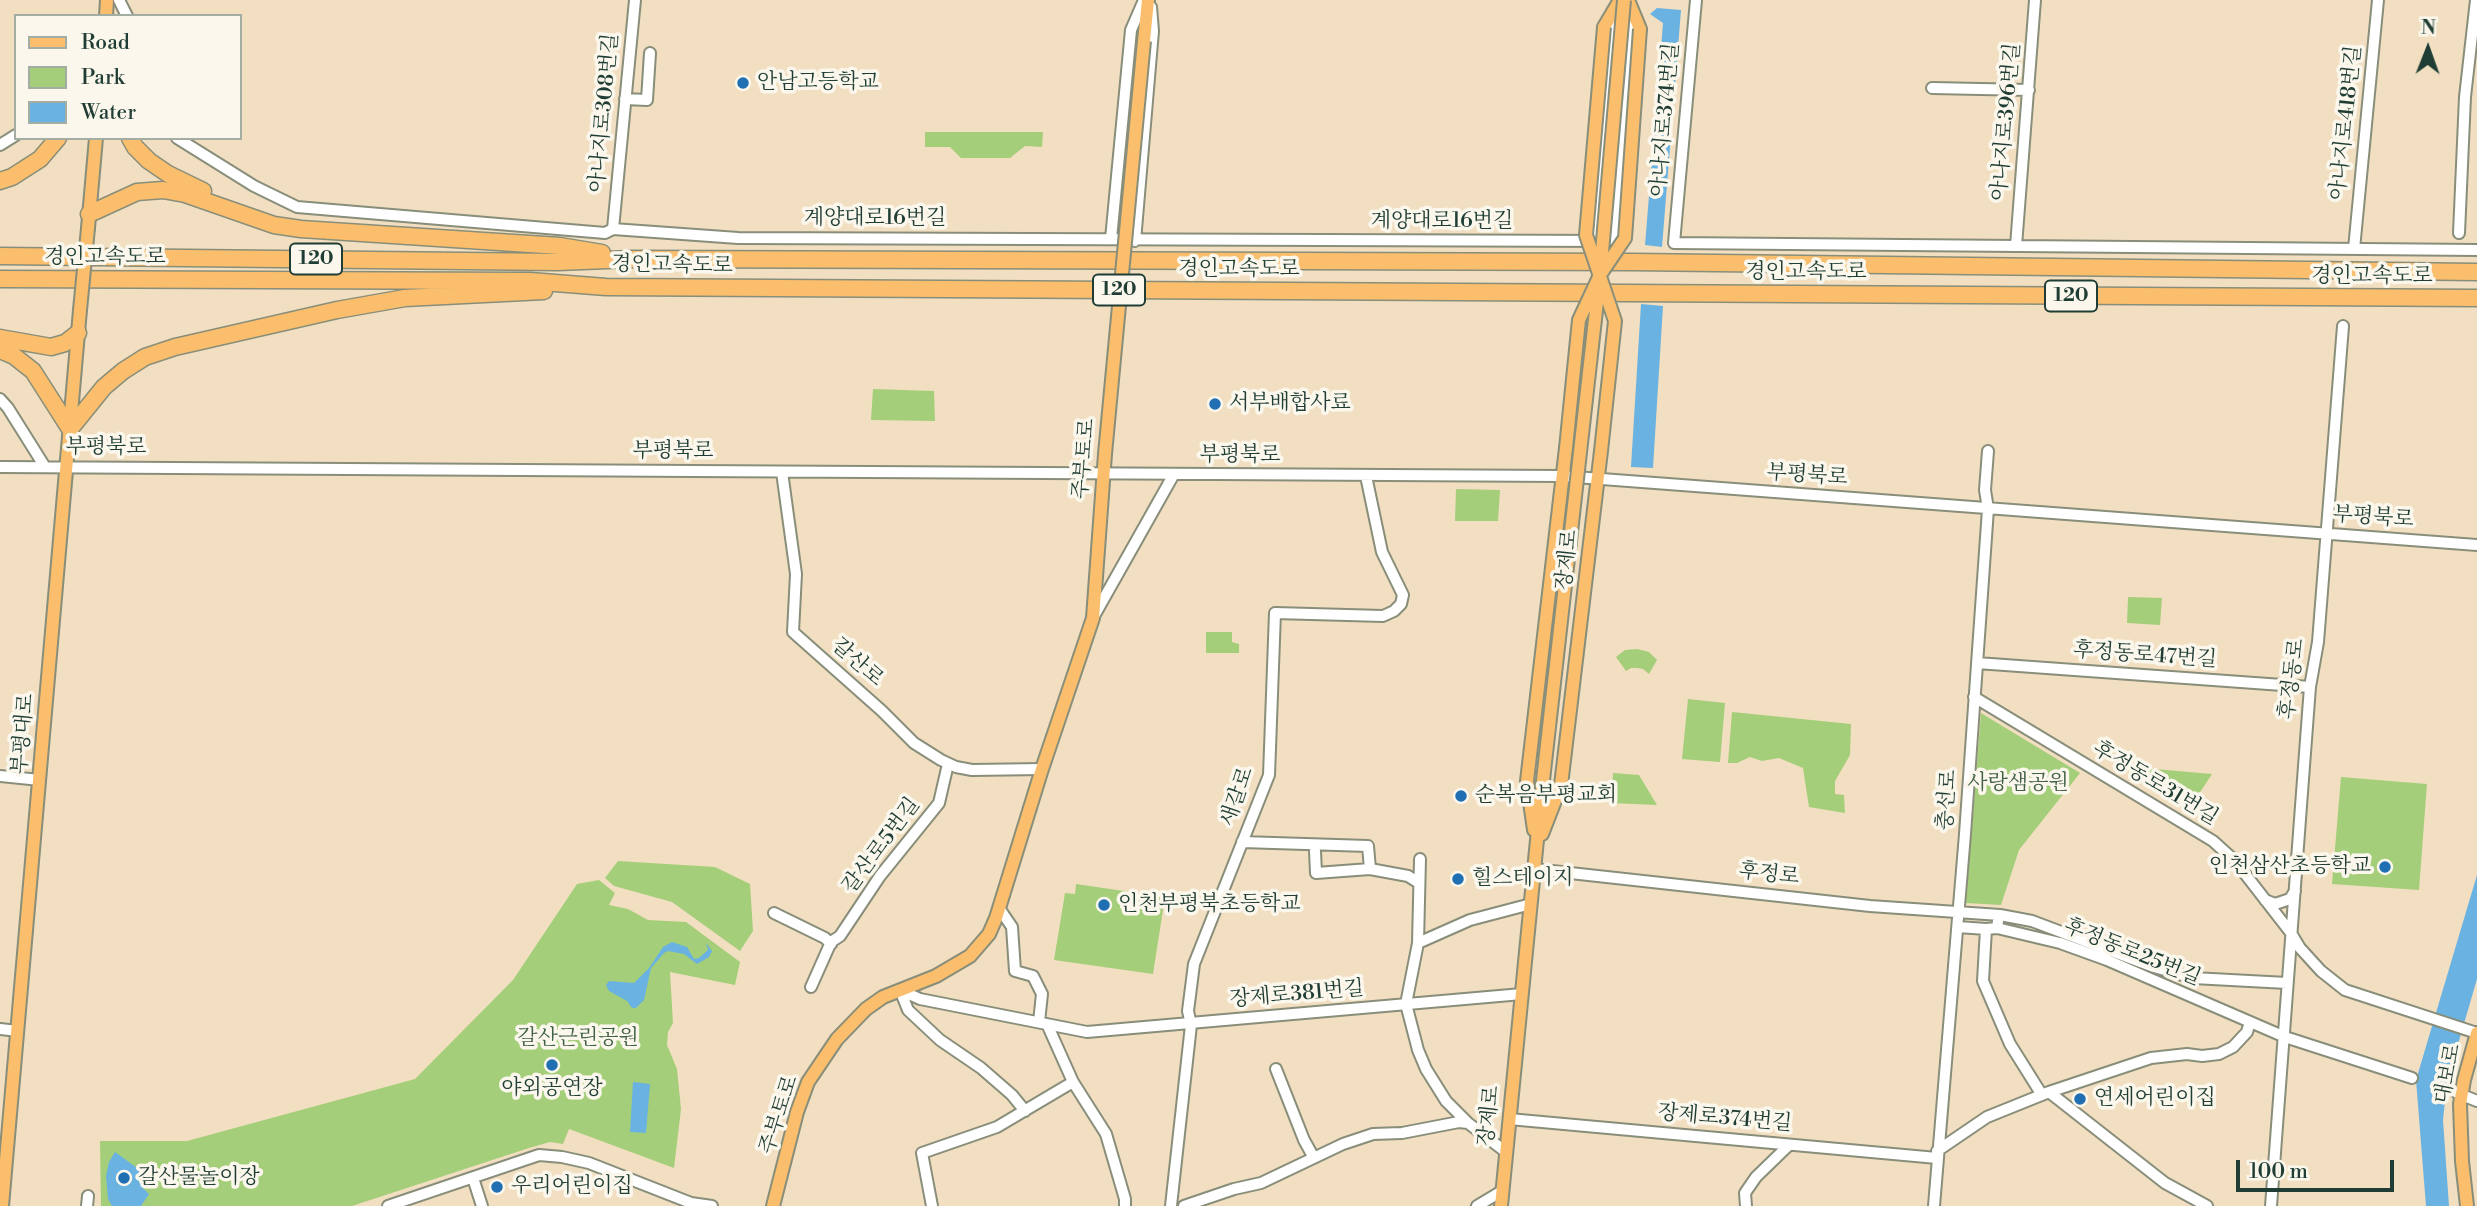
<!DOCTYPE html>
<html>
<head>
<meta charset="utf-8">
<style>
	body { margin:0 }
	#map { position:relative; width:2477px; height:1206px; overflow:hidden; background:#f2dfc1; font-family:"Libre Bodoni",serif }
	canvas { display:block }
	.legend { position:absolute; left:14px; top:14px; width:228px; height:126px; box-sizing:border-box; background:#fbf7ec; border:2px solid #a3ada2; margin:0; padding:9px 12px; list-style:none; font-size:21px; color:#1f3d34 }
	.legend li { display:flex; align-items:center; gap:14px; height:35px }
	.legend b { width:35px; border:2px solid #a3ada2 }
	.north { position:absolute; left:2393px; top:14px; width:70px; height:70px; -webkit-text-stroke:5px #fbf7ec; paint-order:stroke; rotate:1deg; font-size:19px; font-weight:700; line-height:28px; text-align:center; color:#1f3d34 }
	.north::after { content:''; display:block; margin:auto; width:24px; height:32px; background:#1f3d34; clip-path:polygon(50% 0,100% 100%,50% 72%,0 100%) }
	.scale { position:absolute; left:2236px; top:1160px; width:158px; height:32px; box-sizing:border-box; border:4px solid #1f3d34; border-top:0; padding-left:9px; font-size:21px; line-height:24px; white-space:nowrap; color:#1f3d34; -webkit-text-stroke:5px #fbf7ec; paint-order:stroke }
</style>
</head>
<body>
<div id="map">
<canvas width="2477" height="1206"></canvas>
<ul class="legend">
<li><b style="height:9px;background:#fabe6d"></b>Road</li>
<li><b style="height:19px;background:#a4ce7a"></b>Park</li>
<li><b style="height:19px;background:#69b2e1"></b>Water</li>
</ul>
<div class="north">N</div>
<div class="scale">100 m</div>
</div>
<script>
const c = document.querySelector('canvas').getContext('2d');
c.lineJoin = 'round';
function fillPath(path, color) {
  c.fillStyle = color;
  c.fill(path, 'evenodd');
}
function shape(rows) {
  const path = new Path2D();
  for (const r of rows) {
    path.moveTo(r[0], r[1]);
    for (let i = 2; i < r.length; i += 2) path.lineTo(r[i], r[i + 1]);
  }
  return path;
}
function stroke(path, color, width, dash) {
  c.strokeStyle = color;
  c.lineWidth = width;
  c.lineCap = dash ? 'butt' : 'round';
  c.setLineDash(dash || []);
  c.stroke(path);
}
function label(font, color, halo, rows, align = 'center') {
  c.font = font + ' "Libre Bodoni","Noto Serif KR",serif';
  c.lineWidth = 7;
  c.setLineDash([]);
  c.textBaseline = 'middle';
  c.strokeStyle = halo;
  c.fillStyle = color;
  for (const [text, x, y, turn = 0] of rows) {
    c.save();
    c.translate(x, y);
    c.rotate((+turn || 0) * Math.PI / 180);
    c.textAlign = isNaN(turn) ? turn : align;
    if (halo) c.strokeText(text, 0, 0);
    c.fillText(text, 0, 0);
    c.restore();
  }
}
const green = shape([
	[925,132,1043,132,1042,147,1025,146,1010,158,961,158,950,147,925,147],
	[873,389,934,391,935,421,871,420],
	[1456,489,1500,490,1498,521,1455,521],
	[2128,597,2162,598,2160,625,2127,623],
	[1206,632,1232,632,1232,642,1239,644,1239,653,1206,653],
	[1637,649,1649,652,1657,660,1649,674,1643,669,1637,668,1631,668,1626,671,1616,657,1625,650],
	[1688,699,1725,703,1720,762,1682,759],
	[1732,712,1851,724,1850,755,1835,781,1835,794,1844,795,1845,813,1809,807,1803,768,1779,758,1762,761,1750,757,1737,763,1728,763],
	[1981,713,2080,773,2019,850,2001,905,1966,903],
	[2132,767,2212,774,2193,803],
	[1613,773,1639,775,1657,805,1611,803],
	[2341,777,2427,784,2419,890,2332,884],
	[618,861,715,867,750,884,753,931,740,951,672,902,614,886,605,878],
	[599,880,615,893,609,905,628,909,648,920,686,922,740,962,735,985,670,972,673,1023,668,1032,667,1045,677,1069,681,1109,674,1168,569,1129,563,1144,550,1142,529,1148,352,1206,101,1206,100,1141,187,1141,415,1079,513,980,577,884],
	[1076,884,1165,897,1153,974,1054,960,1065,893,1075,894]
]);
const water = shape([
	[1657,8,1681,10,1662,247,1645,245,1663,23,1650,14],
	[1641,304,1663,306,1653,468,1631,467],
	[2477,875,2477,979,2447,1082,2443,1120,2449,1206,2426,1206,2416,1080],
	[672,942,687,947,694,959,699,958,708,950,706,943,712,951,709,957,697,964,684,954,668,951,664,953,651,968,644,1000,636,1008,632,1008,627,1001,609,991,606,985,609,981,634,983,649,968,663,947],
	[633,1082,650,1084,646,1133,630,1132],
	[115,1152,144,1173,142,1187,149,1194,141,1206,112,1206,108,1199,106,1176,109,1162]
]);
const minor = shape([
	[119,0,127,16],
	[1696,0,1674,243,2477,250],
	[1932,88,2029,90],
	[625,99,647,100,650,53],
	[177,138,254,186,297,207,605,233,613,229,738,238,1614,241,1630,27,1627,6],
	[0,145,16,135],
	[613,229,635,0],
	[2459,233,2465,97,2476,0],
	[1111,239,1131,30,1144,0],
	[1135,241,1153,31,1151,7],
	[1594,241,1614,25,1620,8],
	[2016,246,2035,0],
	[2354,249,2378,0],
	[0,399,8,408,45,467],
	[0,467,1562,476,2477,545],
	[782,472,796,574,793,632,882,711,914,743,941,760,956,767,972,770,1042,769],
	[1094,616,1174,474],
	[1977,663,2310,687],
	[1974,697,2213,841,2235,861,2291,933,2300,948,2321,971,2345,990,2477,1033],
	[0,776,40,780],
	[1242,842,1368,846,1370,869,1408,876,1419,883],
	[1315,851,1316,873,1370,869],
	[1420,859,1418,943,1406,1004,1418,1050,1426,1069,1446,1101,1468,1123],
	[1534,869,1870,906,2000,915,2032,921,2154,967,2193,978,2287,983],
	[2265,900,2275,904,2290,899,2295,891],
	[999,908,1012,927,1015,971,1033,976,1042,994,1039,1022],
	[774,913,825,938,831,944],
	[1998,921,1997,928,1986,929,1983,981,2010,1044,2042,1095],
	[1958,927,1986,929],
	[1997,928,2060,943,2107,960,2285,1037,2412,1078],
	[1418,943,1470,920,1531,904],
	[811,987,831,942,840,936,880,876,939,803,948,764],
	[900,990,920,999,1087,1032,1522,994],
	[900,990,908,1010,940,1040,981,1068,1012,1095,1025,1111],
	[1047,1024,1073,1082,1106,1134,1125,1199,1125,1206],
	[0,1029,18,1031],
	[1276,1069,1304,1140,1314,1158],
	[2049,1092,2165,1183,2207,1206],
	[2457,1093,2477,1101],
	[1509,1119,1937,1158],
	[1937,1151,1987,1117,2049,1092,2151,1058,2187,1054,2202,1056,2219,1054,2233,1047,2247,1032,2250,1022],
	[473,1178,482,1206],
	[87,1206,88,1196],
	[388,1206,539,1155,562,1157,589,1163,691,1203,712,1206],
	[932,1206,922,1153,997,1127,1073,1082],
	[1171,1206,1191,1025,1188,1011,1194,964,1269,775,1275,613,1383,616,1394,611,1401,604,1403,595,1382,552,1366,476],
	[1184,1206,1234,1189,1261,1183,1343,1144,1373,1134,1402,1133,1459,1122,1468,1123,1506,1152],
	[1477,1206,1502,1191],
	[1746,1206,1745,1193,1756,1177,1789,1145],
	[1934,1206,1965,834,1988,509,1985,490,1988,451],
	[2271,1206,2304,766,2310,687,2318,642,2343,326]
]);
const major = shape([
	[1628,0,1640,29],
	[106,16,107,0],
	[1604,27,1620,0],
	[1144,41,1148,0],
	[88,228,96,138],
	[1534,830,1527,781,1566,448],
	[1542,834,1561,785,1601,451],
	[2,1206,80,310],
	[773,1206,797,1112,808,1082,837,1039,866,1009,883,997,936,976,970,956,989,934,996,918,1042,769,1093,618,1105,454],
	[1501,1206,1542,789],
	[2467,1206,2462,1161,2460,1104,2464,1080,2477,1033]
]);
const highway = shape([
	[130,138,135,147,149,161,168,174,203,191],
	[0,181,12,177,40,159,58,138],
	[89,214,137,192,163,190,185,194,274,225,301,229,560,246,602,253],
	[0,256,558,262,632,259,1632,262,2477,272],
	[0,279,530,281,606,287,2477,298],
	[0,338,51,347,65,343,78,333],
	[0,350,14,356,33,371,70,429,104,387,123,371,145,357,175,347,337,310,405,298,544,291]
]);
const majorBridge = shape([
	[80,310,88,228],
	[1566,448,1579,320,1600,275,1625,238,1640,29],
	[1601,451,1615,321,1586,235,1604,27],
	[1105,454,1144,41],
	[1542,789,1600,275,1624,0]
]);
const markers = [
	[743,83,7,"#1f6fb2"],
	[1215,404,7,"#1f6fb2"],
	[1461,796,7,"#1f6fb2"],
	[2385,867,7,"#1f6fb2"],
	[1458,879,7,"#1f6fb2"],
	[1104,905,7,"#1f6fb2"],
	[552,1065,7,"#1f6fb2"],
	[2080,1099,7,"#1f6fb2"],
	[124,1178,7,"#1f6fb2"],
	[497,1187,7,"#1f6fb2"]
];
const shields = [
	[316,259,52],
	[1119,290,52],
	[2071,296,52]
];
const shieldNames = [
	["120",316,259],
	["120",1119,290],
	["120",2071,296]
];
const poiNames = [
	["안남고등학교",757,83],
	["서부배합사료",1229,404],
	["순복음부평교회",1475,796],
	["인천삼산초등학교",2371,867,"right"],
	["힐스테이지",1472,879],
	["인천부평북초등학교",1118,905],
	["야외공연장",552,1089,"center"],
	["연세어린이집",2094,1099],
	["갈산물놀이장",138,1178],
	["우리어린이집",511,1187]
];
const streetNames = [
	["아나지로308번길",605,113,-85],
	["아나지로374번길",1666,120,-85],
	["아나지로396번길",2007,122,-85],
	["아나지로418번길",2347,123,-84],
	["계양대로16번길",875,219],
	["계양대로16번길",1442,222],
	["경인고속도로",105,258],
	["경인고속도로",672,266,1],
	["경인고속도로",1239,270],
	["경인고속도로",1806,273],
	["경인고속도로",2372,277],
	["부평북로",106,448],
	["부평북로",673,452],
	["부평북로",1240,456],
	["주부토로",1085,459,-85],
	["부평북로",1807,476,4],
	["부평북로",2373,518,4],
	["장제로",1568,560,-84],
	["후정동로47번길",2145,656,4],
	["갈산로",857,663,41],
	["후정동로",2293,679,-83],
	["부평대로",24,734,-85],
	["후정동로31번길",2155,784,31],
	["새갈로",1238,797,-71],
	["충선로",1948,800,-86],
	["갈산로5번길",882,846,-53],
	["후정로",1769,875,6],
	["후정동로25번길",2132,953,22],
	["장제로381번길",1297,995,-5],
	["대보로",2449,1074,-79],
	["주부토로",780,1115,-72],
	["장제로",1490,1116,-84],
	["장제로374번길",1725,1119,5]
];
const parkNames = [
	["사랑샘공원",2018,784],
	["갈산근린공원",578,1039]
];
fillPath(green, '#a4ce7a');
fillPath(water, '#69b2e1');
stroke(minor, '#888e7a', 14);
stroke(major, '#888e7a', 16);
stroke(highway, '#888e7a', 19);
stroke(minor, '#fff', 10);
stroke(major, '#fabe6d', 12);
stroke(highway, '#fabe6d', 16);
stroke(majorBridge, '#888e7a', 16, []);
stroke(majorBridge, '#fabe6d', 12);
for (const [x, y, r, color] of markers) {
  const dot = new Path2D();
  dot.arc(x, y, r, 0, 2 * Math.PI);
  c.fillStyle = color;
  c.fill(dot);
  stroke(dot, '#fbf7ec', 2.5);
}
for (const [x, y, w] of shields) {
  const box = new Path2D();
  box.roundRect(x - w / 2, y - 15.5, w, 31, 5);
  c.fillStyle = '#fbf7ec';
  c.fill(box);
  stroke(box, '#1f3d34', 2);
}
label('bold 19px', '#1f3d34', null, shieldNames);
label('21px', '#1f3d34', '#fbf7ec', poiNames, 'left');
label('21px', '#1f3d34', '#fbf7ec', streetNames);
label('21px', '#406146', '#fbf7ec', parkNames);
</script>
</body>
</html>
